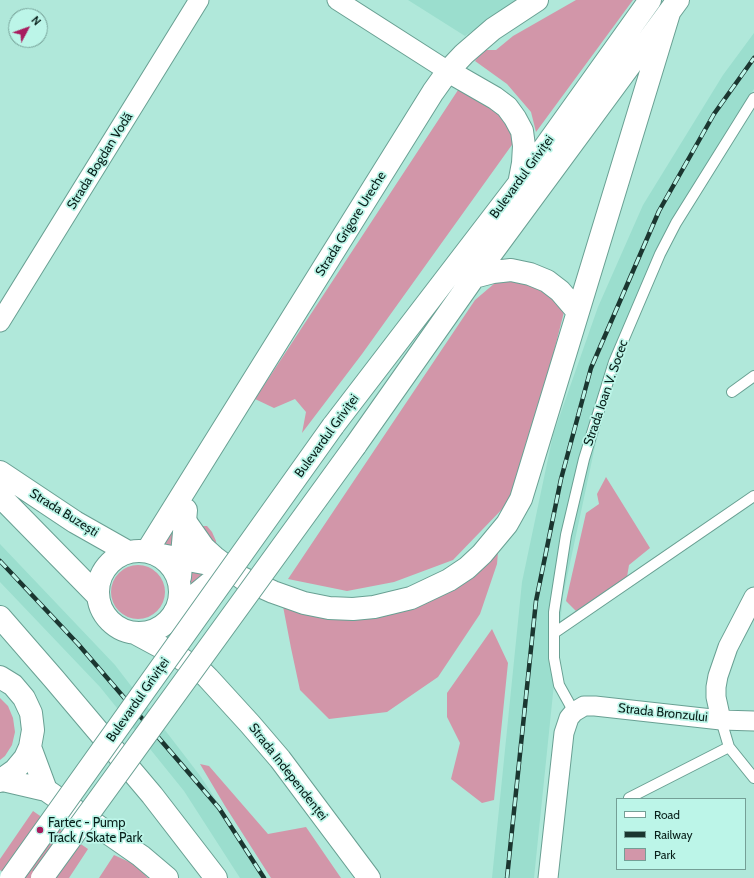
<!DOCTYPE html>
<html>
<head>
<meta charset="utf-8">
<style>
	body { margin:0 }
	#map { position:relative; width:754px; height:878px; overflow:hidden; background:#b0e8da; font-family:Cabin,sans-serif }
	canvas { display:block }
	.legend { position:absolute; left:616px; top:798px; width:130px; height:72px; box-sizing:border-box; background:#bcf5e8; border:1px solid #749f96; margin:0; padding:5px 7px; list-style:none; font-size:12px; color:#081f1a }
	.legend li { display:flex; align-items:center; gap:8px; height:20px }
	.legend b { width:20px; border:1px solid #749f96 }
	.north { position:absolute; left:8px; top:8px; width:40px; height:40px; box-sizing:border-box; background:#bcf5e8; border:1px solid #749f96; border-radius:50%; rotate:49deg; font-size:11px; font-weight:700; line-height:16px; text-align:center; color:#081f1a }
	.north::after { content:''; display:block; margin:auto; width:14px; height:18px; background:#a81c5f; clip-path:polygon(50% 0,100% 100%,50% 72%,0 100%) }
</style>
</head>
<body>
<div id="map">
<canvas width="754" height="878"></canvas>
<ul class="legend">
<li><b style="height:5px;background:#fff"></b>Road</li>
<li><b style="height:5px;background:#1b3630"></b>Railway</li>
<li><b style="height:11px;background:#d296a9"></b>Park</li>
</ul>
<div class="north">N</div>
</div>
<script>
const c = document.querySelector('canvas').getContext('2d');
c.lineJoin = 'round';
function fillPath(path, color) {
  c.fillStyle = color;
  c.fill(path, 'evenodd');
}
function shape(rows) {
  const path = new Path2D();
  for (const r of rows) {
    if (r.length === 3) {
      path.moveTo(r[0] + r[2], r[1]);
      path.arc(r[0], r[1], r[2], 0, 2 * Math.PI);
      continue;
    }
    path.moveTo(r[0], r[1]);
    for (let i = 2; i < r.length; i += 2) path.lineTo(r[i], r[i + 1]);
  }
  return path;
}
function stroke(path, color, width, dash) {
  c.strokeStyle = color;
  c.lineWidth = width;
  c.lineCap = dash ? 'butt' : 'round';
  c.setLineDash(dash || []);
  c.stroke(path);
}
function label(font, color, halo, rows, align = 'center') {
  c.font = font + ' Cabin,sans-serif';
  c.lineWidth = 3.5;
  c.setLineDash([]);
  c.textBaseline = 'middle';
  c.strokeStyle = halo;
  c.fillStyle = color;
  for (const [text, x, y, turn = 0] of rows) {
    c.save();
    c.translate(x, y);
    c.rotate((+turn || 0) * Math.PI / 180);
    c.textAlign = isNaN(turn) ? turn : align;
    if (halo) c.strokeText(text, 0, 0);
    c.fillText(text, 0, 0);
    c.restore();
  }
}
const built = shape([
	[408,0,520,0,465,36],
	[754,33,754,89,733,120,671,223,613,362,563,596,534,878,492,878,522,582,553,435,598,307,643,205,723,75],
	[0,544,115,665,201,777,267,878,240,878,184,791,100,687,0,582]
]);
const green = shape([
	[576,0,633,0,536,132,531,112,507,84,475,61,483,50,496,50,513,36],
	[460,87,509,120,514,142,362,354,302,433,306,412,295,399,274,408,255,399],
	[502,277,525,279,558,298,564,312,550,367,509,502,453,560,394,582,347,591,288,579,475,300],
	[606,477,650,548,629,565,627,577,576,611,566,601,586,513,599,504,597,494],
	[177,506,173,546,161,545],
	[199,526,207,526,212,532,216,541,217,550],
	[498,552,497,564,480,614,438,677,387,712,329,719,300,690,291,648,282,601,430,598],
	[138,592,27],
	[186,568,209,570,198,580,182,590],
	[492,629,508,663,494,800,482,803,451,779,460,743,447,717,447,693],
	[0,698,8,706,13,718,15,732,12,745,5,756,0,760],
	[200,764,209,766,268,834,306,827,341,878,271,878,225,806],
	[33,811,88,849,69,878,11,878,0,870,0,859],
	[114,855,136,865,148,878,99,878]
]);
const service = shape([
	[732,392,754,376],
	[554,633,754,496],
	[574,712,559,685,554,658,554,612,566,535,584,459,614,362,660,254,676,223,754,98],
	[729,747,754,778],
	[629,798,729,747,721,720]
]);
const minor = shape([
	[337,0,448,71],
	[0,322,199,0],
	[721,720,716,697,716,687,718,676,728,647,754,597],
	[548,878,564,733,569,718,574,712,584,706,595,706,721,720,754,721]
]);
const secondary = shape([
	[0,472,75,522,128,552],
	[0,496,98,596],
	[139,592,41],
	[147,551,433,92,448,71],
	[180,577,186,510],
	[135,633,174,654,202,672,208,678,250,724,280,759,369,878]
]);
const primary = shape([
	[520,179,523,163,524,146,522,131,515,118,507,107,495,98,448,71,464,54,493,29,537,0],
	[474,277,493,272,511,270,530,274,547,281,560,291,578,312],
	[333,426,520,182,650,0],
	[355,446,474,277,678,0],
	[185,521,204,548,214,557,242,578,273,592,304,603,329,608,353,609,374,607,411,598,449,580,467,568,482,554,507,524,521,499,669,13],
	[156,554,225,567],
	[175,612,228,568],
	[0,617,54,679,152,795,216,878],
	[0,677,13,685,24,698,31,713,33,730,30,747,25,758,15,770,0,781],
	[30,747,46,790],
	[3,780,46,790,141,856,167,878]
]);
const rail = shape([
	[0,561,78,644,219,808,264,878],
	[507,878,536,601,561,479,591,368,659,211,714,114,754,58]
]);
const primaryBridge = shape([
	[11,878,333,426],
	[42,878,355,446]
]);
const markers = [
	[40,830,4,"#a81c5f"]
];
const streetNames = [
	["Strada Bogdan Vodă",100,161,-58],
	["Bulevardul Griviței",522,177,-54],
	["Strada Grigore Ureche",351,224,-58],
	["Strada Ioan V. Socec",606,393,-71],
	["Bulevardul Griviței",327,436,-54],
	["Strada Buzești",64,513,32],
	["Bulevardul Griviței",138,700,-55],
	["Strada Bronzului",663,713,6],
	["Strada Independenței",288,772,52]
];
const poiNames = [
	["Fartec - Pump",48,823],
	["Track / Skate Park",48,838]
];
fillPath(built, '#9bdece');
fillPath(green, '#d296a9');
stroke(service, '#69a093', 12);
stroke(minor, '#69a093', 21);
stroke(secondary, '#69a093', 24);
stroke(primary, '#69a093', 24);
stroke(service, '#fff', 10);
stroke(minor, '#fff', 19);
stroke(secondary, '#fff', 22);
stroke(primary, '#fff', 22);
stroke(rail, '#1b3630', 4.5);
stroke(rail, '#bcf5e8', 3, [9]);
stroke(primaryBridge, '#69a093', 24, []);
stroke(primaryBridge, '#fff', 22);
for (const [x, y, r, color] of markers) {
  const dot = new Path2D();
  dot.arc(x, y, r, 0, 2 * Math.PI);
  c.fillStyle = color;
  c.fill(dot);
  stroke(dot, '#bcf5e8', 1.5);
}
label('13px', '#081f1a', '#bcf5e8', streetNames);
label('13px', '#081f1a', '#bcf5e8', poiNames, 'left');
</script>
</body>
</html>
